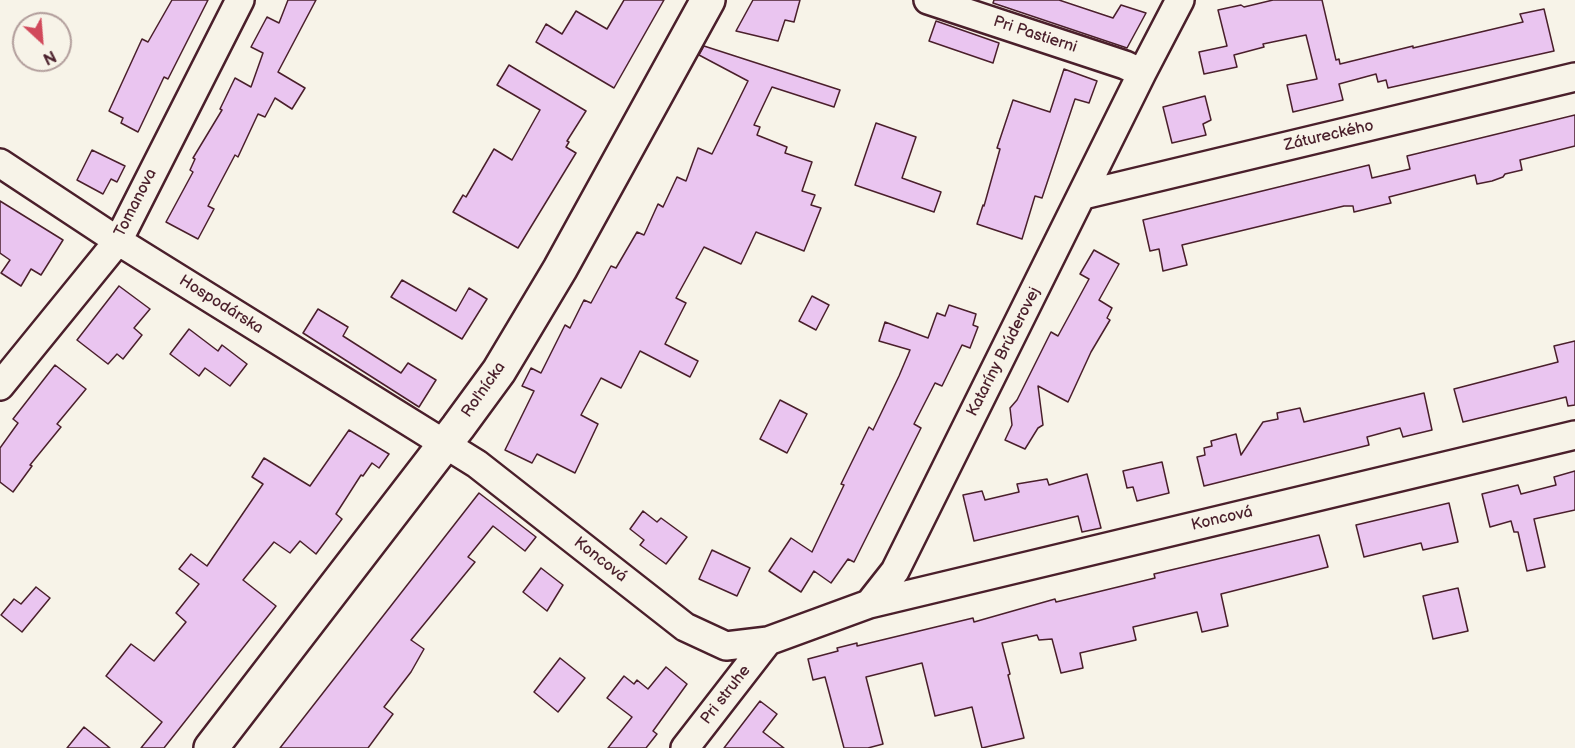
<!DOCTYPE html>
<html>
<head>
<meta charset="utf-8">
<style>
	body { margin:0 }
	#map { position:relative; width:1575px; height:748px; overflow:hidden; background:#f7f3e8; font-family:"Balsamiq Sans",sans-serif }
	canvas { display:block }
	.north { position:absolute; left:12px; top:12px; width:60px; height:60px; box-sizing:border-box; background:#f7f3e8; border:2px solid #b29e9c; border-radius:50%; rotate:154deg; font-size:16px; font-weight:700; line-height:24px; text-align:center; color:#4a1f2b }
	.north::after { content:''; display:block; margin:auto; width:21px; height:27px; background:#d1495b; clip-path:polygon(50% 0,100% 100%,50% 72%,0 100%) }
</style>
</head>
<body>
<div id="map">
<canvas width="1575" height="748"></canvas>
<div class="north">N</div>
</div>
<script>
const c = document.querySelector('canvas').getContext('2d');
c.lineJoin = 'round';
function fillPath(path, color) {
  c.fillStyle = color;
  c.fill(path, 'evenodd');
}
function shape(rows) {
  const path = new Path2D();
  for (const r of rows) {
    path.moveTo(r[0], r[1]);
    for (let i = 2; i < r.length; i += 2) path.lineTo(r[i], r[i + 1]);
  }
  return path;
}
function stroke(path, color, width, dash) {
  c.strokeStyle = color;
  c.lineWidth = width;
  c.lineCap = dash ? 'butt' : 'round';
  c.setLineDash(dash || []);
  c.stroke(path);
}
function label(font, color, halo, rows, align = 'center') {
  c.font = font + ' "Balsamiq Sans",sans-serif';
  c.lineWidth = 4.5;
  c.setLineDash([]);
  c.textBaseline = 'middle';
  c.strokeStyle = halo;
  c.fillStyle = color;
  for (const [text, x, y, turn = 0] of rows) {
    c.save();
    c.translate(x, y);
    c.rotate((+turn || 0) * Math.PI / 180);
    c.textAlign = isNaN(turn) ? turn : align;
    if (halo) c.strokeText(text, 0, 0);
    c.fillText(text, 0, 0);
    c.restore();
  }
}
const building = shape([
	[172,0,208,0,168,79,164,77,138,132,121,123,123,118,109,111,142,39,148,42,172,0],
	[288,0,316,0,278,72,305,88,292,109,275,98,265,117,258,114,238,157,235,155,208,206,214,209,198,239,166,222,193,172,190,170,195,159,193,158,222,110,220,109,235,78,251,87,263,53,251,47,267,17,279,23,288,0],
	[624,0,664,0,614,88,536,42,546,24,562,34,576,11,607,29,624,0],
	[753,0,800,0,794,22,785,20,778,41,736,31,753,0],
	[994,0,1059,0,1113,18,1121,5,1146,13,1127,48,993,3,994,0],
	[1273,0,1322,0,1336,60,1339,59,1340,64,1413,46,1413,48,1523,22,1520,14,1544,9,1554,51,1388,88,1386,80,1378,82,1376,74,1339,84,1343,100,1293,112,1287,85,1317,79,1306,35,1263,44,1264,47,1234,55,1237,67,1204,74,1199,52,1227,46,1218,10,1241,5,1244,7,1273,0],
	[936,21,999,43,993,63,929,41,936,21],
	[704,46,840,90,834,107,772,87,754,125,760,127,757,135,787,147,785,153,812,162,802,191,815,195,811,205,821,208,804,251,756,232,741,264,704,247,676,298,686,303,665,344,698,361,690,377,640,351,621,388,601,378,581,415,598,424,575,473,537,454,532,463,505,450,534,391,522,386,531,368,541,373,565,325,570,328,584,300,591,303,611,266,616,268,637,232,644,235,658,204,663,207,677,177,686,181,698,148,712,154,748,81,699,55,704,46],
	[509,65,586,111,567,141,569,142,566,147,576,153,518,248,453,212,463,195,466,197,494,149,512,160,540,110,497,85,509,65],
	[1064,69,1097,81,1089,103,1075,99,1042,198,1035,196,1022,239,977,224,983,205,984,206,1000,149,997,148,1013,100,1050,112,1064,69],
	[1205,96,1211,120,1203,124,1206,135,1172,143,1163,107,1205,96],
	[1575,115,1575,146,1520,160,1522,170,1505,174,1503,177,1492,181,1477,184,1475,175,1389,197,1391,203,1354,212,1353,206,1344,206,1182,245,1187,265,1163,271,1159,249,1150,251,1143,220,1369,165,1372,178,1410,169,1407,156,1575,115],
	[876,123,916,137,902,178,941,192,934,212,855,185,876,123],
	[92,150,125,166,117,182,111,179,103,194,77,180,92,150],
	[0,201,63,240,41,275,31,269,21,286,1,273,10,260,0,253,0,201],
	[1094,250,1119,264,1099,300,1112,308,1107,318,1110,320,1091,352,1068,402,1038,386,1043,425,1038,428,1025,449,1005,440,1012,425,1010,408,1017,400,1051,332,1058,336,1089,279,1080,274,1094,250],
	[402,280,456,311,469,288,487,299,462,339,391,297,402,280],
	[119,286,150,309,134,328,142,335,123,359,117,354,108,364,77,340,119,286],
	[812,296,829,305,816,330,799,321,812,296],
	[949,305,976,314,973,325,978,327,970,348,962,345,942,386,935,383,914,424,921,428,854,562,848,559,831,583,814,571,801,592,769,571,791,538,812,552,844,485,841,484,869,427,873,430,899,376,910,350,879,341,885,322,928,338,937,313,945,316,949,305],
	[318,309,348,327,343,336,401,373,408,363,436,380,419,407,303,333,318,309],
	[189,329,218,351,222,345,247,364,230,386,205,368,199,376,170,354,189,329],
	[1575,341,1575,405,1568,406,1566,397,1463,422,1454,389,1558,362,1554,346,1575,341],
	[55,365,86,389,57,424,61,427,30,465,32,466,13,492,0,482,0,448,18,423,13,419,55,365],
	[1424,393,1432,430,1403,437,1400,428,1367,437,1369,445,1204,486,1197,457,1205,455,1204,448,1212,446,1211,441,1236,434,1241,455,1263,422,1278,419,1277,413,1300,408,1304,422,1424,393],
	[780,400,807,414,787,453,760,439,780,400],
	[349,430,389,454,379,468,372,463,363,476,361,475,336,514,342,519,316,554,300,541,290,553,274,542,243,580,276,606,164,748,141,748,162,722,106,676,131,644,154,661,186,622,176,613,199,584,179,569,191,554,207,566,263,484,252,477,264,458,310,486,349,430],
	[1162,462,1169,493,1137,501,1133,487,1127,488,1123,471,1162,462],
	[1575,471,1575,510,1534,519,1545,567,1527,571,1518,532,1514,532,1511,521,1490,527,1482,494,1518,485,1521,494,1556,485,1554,477,1575,471],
	[1087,474,1101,528,1082,532,1078,516,974,541,963,495,982,491,985,500,1019,492,1017,484,1047,479,1049,485,1087,474],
	[479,493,536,537,525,551,493,526,468,557,475,562,411,640,424,649,411,672,384,707,393,714,368,748,280,748,479,493],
	[1449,503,1458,542,1423,550,1421,543,1364,557,1356,525,1449,503],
	[643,511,657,522,661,518,687,537,666,564,640,545,644,540,630,529,643,511],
	[1319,535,1328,567,1221,594,1228,626,1202,632,1197,612,1133,627,1136,640,1080,653,1083,668,1061,673,1052,639,1039,640,1037,635,1002,643,1010,674,1008,675,1024,738,982,748,972,707,935,716,922,663,866,677,883,744,868,748,844,748,825,677,813,680,808,659,838,651,837,648,857,643,857,646,973,618,974,622,1055,599,1056,602,1155,578,1154,574,1319,535],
	[712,550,750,568,737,596,699,579,712,550],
	[541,568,563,585,547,611,523,592,541,568],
	[36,587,50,598,22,632,1,615,14,599,21,604,36,587],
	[1458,588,1468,631,1433,639,1423,596,1458,588],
	[560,658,585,678,558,712,534,692,560,658],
	[666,667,687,684,653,731,657,734,646,748,608,748,632,717,607,698,624,676,634,684,637,680,648,689,666,667],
	[760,701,777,714,763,732,784,748,724,748,760,701],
	[84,727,110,748,67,748,84,727]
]);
const street = shape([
	[928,0,1125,65,1142,73],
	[0,163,118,241,477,464,685,627,726,646,768,641,869,604,895,571,1142,73,1180,0],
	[1083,195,1575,77],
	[0,386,118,241,240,0],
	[869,604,1575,435],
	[685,748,768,641]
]);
const secondary = shape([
	[211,748,458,427,499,371,560,269,708,0]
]);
const streetNames = [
	["Pri Pastierni",1035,35,18],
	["Zátureckého",1329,136,-13],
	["Tomanova",136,203,-63],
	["Hospodárska",221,305,32],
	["Kataríny Brúderovej",1004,352,-63],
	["Roľnícka",484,390,-55],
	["Koncová",1222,519,-13],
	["Koncová",600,560,38],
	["Pri struhe",726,695,-52]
];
fillPath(building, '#eac5f0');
stroke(building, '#4a1f2b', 1.5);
stroke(street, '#4a1f2b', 32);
stroke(secondary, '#4a1f2b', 38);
stroke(street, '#f7f3e8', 27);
stroke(secondary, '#f7f3e8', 33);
label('16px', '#4a1f2b', '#f7f3e8', streetNames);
</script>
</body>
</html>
